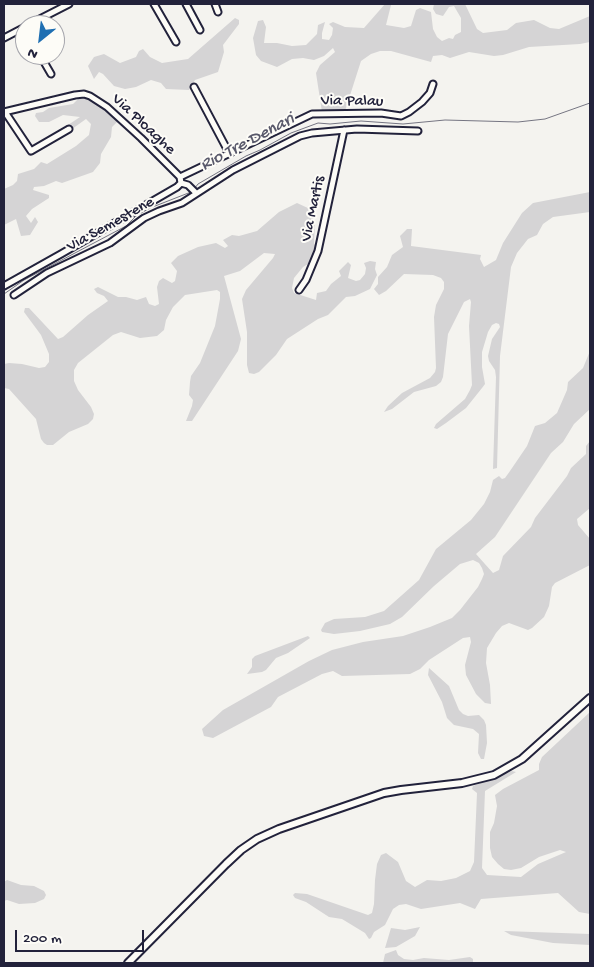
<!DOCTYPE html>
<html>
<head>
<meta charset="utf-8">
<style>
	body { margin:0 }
	#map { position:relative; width:594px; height:967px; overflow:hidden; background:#f4f3ef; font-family:"Gochi Hand",sans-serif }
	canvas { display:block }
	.frame { position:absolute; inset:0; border:5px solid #22223b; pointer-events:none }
	.north { position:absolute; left:15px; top:15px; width:50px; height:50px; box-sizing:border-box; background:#fdfcf7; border:1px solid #a5a5ac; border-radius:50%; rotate:209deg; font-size:14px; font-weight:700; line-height:20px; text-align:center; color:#22223b }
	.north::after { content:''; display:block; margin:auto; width:18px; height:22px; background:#1f6fb2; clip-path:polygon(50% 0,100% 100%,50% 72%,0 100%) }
	.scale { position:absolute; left:15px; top:930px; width:129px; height:22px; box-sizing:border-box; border:2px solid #22223b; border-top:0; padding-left:6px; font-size:15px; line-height:18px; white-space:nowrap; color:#22223b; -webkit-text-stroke:4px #fdfcf7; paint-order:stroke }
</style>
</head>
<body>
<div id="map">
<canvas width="594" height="967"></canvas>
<div class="frame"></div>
<div class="north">N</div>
<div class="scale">200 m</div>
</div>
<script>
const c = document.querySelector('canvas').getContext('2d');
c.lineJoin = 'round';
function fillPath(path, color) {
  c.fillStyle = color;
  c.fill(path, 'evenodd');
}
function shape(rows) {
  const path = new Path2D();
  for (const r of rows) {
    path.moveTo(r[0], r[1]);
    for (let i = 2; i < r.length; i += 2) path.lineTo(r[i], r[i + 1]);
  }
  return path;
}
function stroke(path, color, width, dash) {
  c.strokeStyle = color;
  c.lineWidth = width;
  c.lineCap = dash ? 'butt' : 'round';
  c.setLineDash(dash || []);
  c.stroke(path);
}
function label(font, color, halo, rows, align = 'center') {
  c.font = font + ' "Gochi Hand",sans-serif';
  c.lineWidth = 4;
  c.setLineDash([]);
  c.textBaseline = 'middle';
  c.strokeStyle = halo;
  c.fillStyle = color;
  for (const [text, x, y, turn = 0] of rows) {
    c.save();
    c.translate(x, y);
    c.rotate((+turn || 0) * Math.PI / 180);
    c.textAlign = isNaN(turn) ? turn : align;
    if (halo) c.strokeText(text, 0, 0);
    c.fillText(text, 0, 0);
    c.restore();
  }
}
const green = shape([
	[385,4,391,4,391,5,386,25,404,28,411,26,416,10,420,8,431,12,433,29,437,37,442,41,449,38,453,39,455,35,461,32,461,18,454,6,449,7,443,16,436,14,433,9,434,4,465,4,477,29,483,33,507,30,516,23,534,20,550,28,559,29,590,16,590,42,580,44,529,47,503,55,494,56,469,52,450,58,442,55,433,56,431,62,391,51,380,51,371,54,361,61,345,111,322,112,316,73,320,65,335,52,333,48,324,56,314,60,303,58,292,59,277,67,261,61,256,55,253,38,258,21,263,20,266,27,264,43,277,43,292,46,306,45,317,34,318,25,325,22,322,33,322,39,329,40,332,35,333,28,329,24,333,22,345,27,364,28],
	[235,18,239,20,239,24,223,45,224,52,218,72,195,80,189,90,166,89,161,83,151,80,136,87,125,89,114,86,103,74,99,72,94,79,88,66,94,57,104,54,120,63,136,57,139,51,143,49,150,57,162,63,188,59],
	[86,97,95,101,113,115,118,121,112,127,111,137,101,154,100,163,93,172,62,183,56,181,44,186,34,187,33,190,49,195,49,198,32,209,26,216,31,223,35,217,38,222,30,235,21,236,16,219,4,225,4,189,13,185,17,181,18,174,34,169,41,162,47,164,76,146,89,135,91,124,86,119,72,129,68,125,80,117,63,115,49,122,39,122,35,116,36,113,43,112,49,108,73,104,78,99],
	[590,192,590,212,553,217,543,224,537,235,528,239,517,253,511,267,500,356,497,468,493,469,496,377,495,370,489,361,488,356,492,339,500,327,499,324,496,323,492,325,488,332,482,352,482,367,485,384,482,388,466,408,446,423,437,429,434,428,436,424,465,399,470,390,472,385,469,326,471,302,470,299,464,302,448,334,443,377,441,382,436,386,414,392,392,409,384,412,388,406,402,393,430,378,435,372,436,368,434,317,436,305,444,289,444,282,441,278,433,275,404,274,386,291,379,295,374,289,378,284,378,277,387,267,392,255,403,247,400,236,407,229,412,229,411,246,481,255,480,259,484,267,496,260,503,243,522,213,533,203],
	[297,203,310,209,315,223,314,243,318,252,313,261,303,267,294,278,292,288,294,293,316,300,317,293,326,291,331,284,341,276,339,271,348,262,351,265,348,278,356,281,360,280,365,274,366,268,364,263,370,261,376,262,375,269,377,275,370,289,355,296,346,297,328,315,318,319,287,339,276,355,259,372,254,374,249,373,247,365,247,332,242,299,246,290,273,258,275,254,264,253,240,271,224,276,241,339,238,351,192,421,186,421,192,406,193,400,189,395,190,382,191,376,200,363,215,326,220,299,220,292,217,290,185,295,173,307,166,320,164,330,157,336,140,338,121,332,113,335,78,363,74,370,74,381,78,390,91,407,94,414,93,419,88,424,69,432,53,445,47,445,44,443,41,439,36,419,9,389,4,388,4,364,9,363,22,364,39,368,45,367,49,362,49,354,41,335,24,312,25,308,29,308,58,339,63,337,88,315,108,301,104,296,97,293,94,289,98,287,118,297,126,297,137,300,146,297,149,304,155,306,159,304,157,287,159,281,163,278,172,283,175,281,177,271,171,263,178,256,198,247,216,243,225,248,228,246,223,240,232,235,239,236,257,231,279,212],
	[590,351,590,409,574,424,563,442,551,453,495,537,476,554,493,573,499,570,503,556,531,527,535,518,567,476,571,468,586,454,586,446,590,441,590,508,577,519,578,525,590,539,590,565,555,583,552,587,549,606,544,617,532,628,528,630,509,623,502,626,496,633,487,648,486,663,490,685,491,704,485,703,476,694,466,675,465,665,471,642,470,637,463,638,429,660,420,669,410,674,342,676,333,671,322,674,278,697,271,707,213,738,204,736,202,729,223,710,309,661,332,650,363,642,403,636,430,627,452,618,460,610,478,587,482,579,484,574,482,568,479,563,473,560,460,564,434,586,402,617,390,624,360,631,334,634,322,632,321,630,325,623,334,619,365,617,384,611,419,580,436,549,471,520,484,504,490,492,493,480,499,476,502,479,505,478,510,471,527,446,535,426,545,423,557,413,567,390,568,382,583,368],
	[308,636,310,638,288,653,276,658,266,670,262,672,247,674,252,667,252,659,255,656],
	[429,668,449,686,459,710,463,714,468,716,479,715,484,720,486,725,487,743,484,759,481,759,478,753,479,734,473,729,454,725,447,718,442,702,428,675],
	[590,712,590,914,579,912,558,893,481,899,475,909,460,903,421,909,406,904,399,905,393,909,385,925,374,932,371,938,369,939,365,933,342,919,329,917,306,902,295,898,293,895,295,893,307,894,368,915,372,913,374,904,375,880,377,864,381,855,386,853,398,862,406,881,415,887,427,880,441,881,456,878,470,871,474,862,477,793,472,789,473,786,512,771,516,772,485,791,482,868,487,875,521,877,538,864,566,852,560,850,539,857,521,868,511,870,504,869,498,864,492,857,490,848,490,832,494,823,497,806,495,795,503,789,539,770,539,764,542,757],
	[7,880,21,885,34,886,44,891,46,895,44,899,35,903,19,904,7,900,4,901,4,882],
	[420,927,415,936,396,947,385,948,391,928,405,930],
	[504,931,590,934,590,945,553,943,511,935],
	[396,950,398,955,404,959,413,960,424,958,449,960,470,957,473,959,473,963,383,963,385,954]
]);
const stream = shape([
	[194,189,198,184,246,156,260,150,291,133,318,123,330,124,361,121,403,124,445,120,518,122,545,119,590,103],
	[4,294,24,280,126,226,136,216,150,208,191,192]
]);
const minor = shape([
	[154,4,176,42],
	[186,4,200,30],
	[215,4,218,12],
	[28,25,69,4],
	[4,38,25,27],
	[40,55,51,74],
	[194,87,229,153],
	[4,112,75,95,84,94,90,96,107,107,141,138,180,177,181,183],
	[5,112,31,151,69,129],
	[180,177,312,114,381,113,401,116,409,112,422,102,430,93,433,84],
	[181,183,188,185,196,193],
	[4,286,61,254,177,187,181,183],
	[299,290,306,280,318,251,344,130],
	[14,295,47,273,110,243,144,218,159,211,182,203,233,170,300,136,312,133,357,129,418,131]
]);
const major = shape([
	[128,963,226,864,241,850,257,839,279,829,384,793,401,790,462,783,494,775,522,759,590,698]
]);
const streetNames = [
	["Via Palau",352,102,1],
	["Via Ploaghe",143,125,43],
	["Via Martis",314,209,-78],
	["Via Semestene",111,225,-29]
];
const waterNames = [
	["Rio Tre Denari",248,143,-28]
];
fillPath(green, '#d5d4d5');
stroke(stream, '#757582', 1);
stroke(minor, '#22223b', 9);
stroke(major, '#22223b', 10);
stroke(minor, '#fdfcf7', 5);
stroke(major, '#fdfcf7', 6);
label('16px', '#22223b', '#fdfcf7', streetNames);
label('italic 18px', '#59596b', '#fdfcf7', waterNames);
</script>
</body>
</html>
